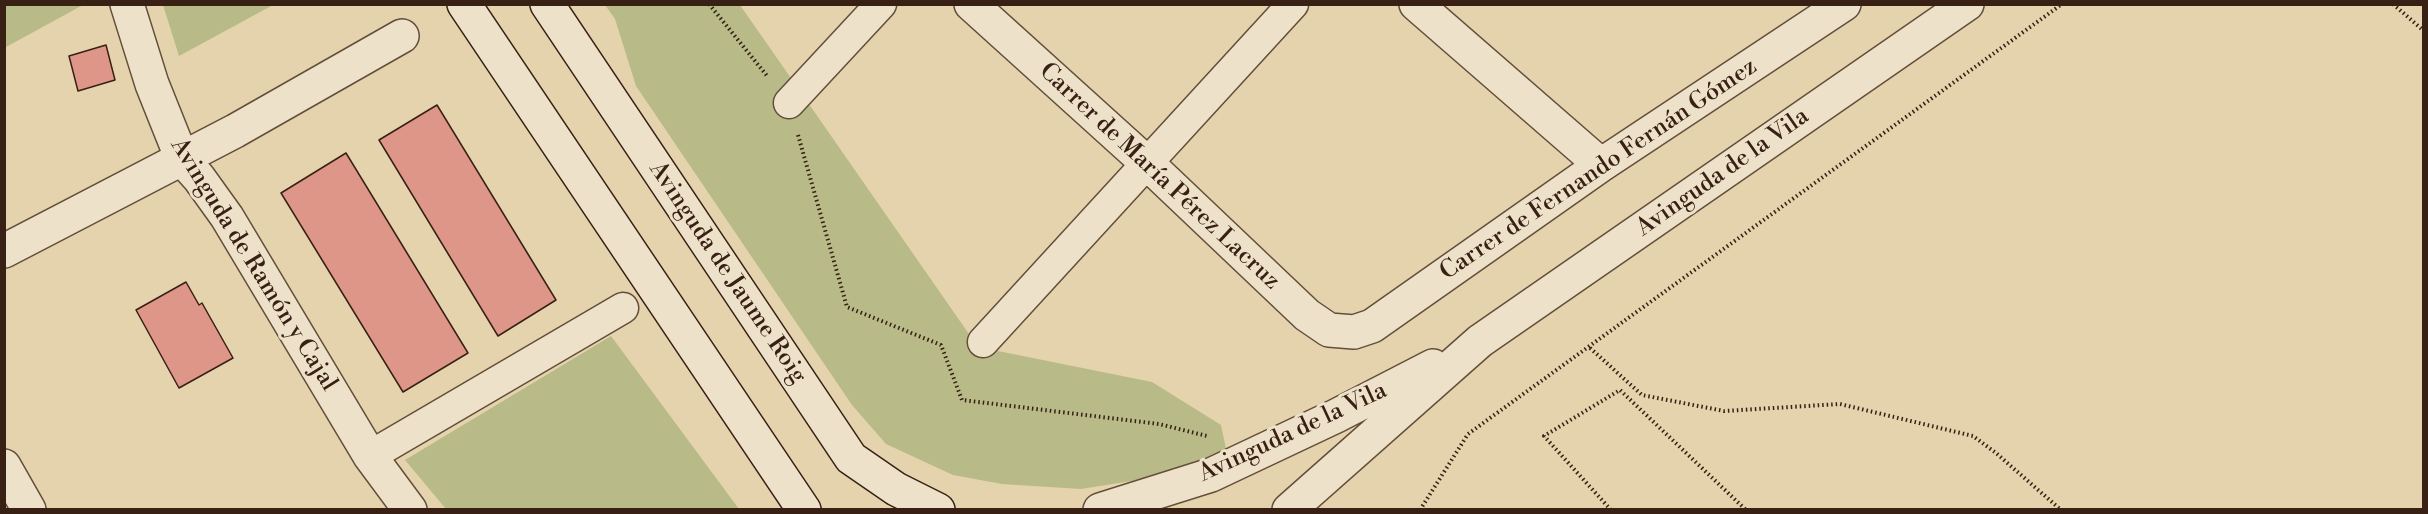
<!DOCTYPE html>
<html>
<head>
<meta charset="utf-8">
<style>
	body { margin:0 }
	#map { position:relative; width:2428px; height:514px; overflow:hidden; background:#e4d3ac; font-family:"Libre Bodoni",serif }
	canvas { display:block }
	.frame { position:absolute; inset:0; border:6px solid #382015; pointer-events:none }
</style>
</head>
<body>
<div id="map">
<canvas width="2428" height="514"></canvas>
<div class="frame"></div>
</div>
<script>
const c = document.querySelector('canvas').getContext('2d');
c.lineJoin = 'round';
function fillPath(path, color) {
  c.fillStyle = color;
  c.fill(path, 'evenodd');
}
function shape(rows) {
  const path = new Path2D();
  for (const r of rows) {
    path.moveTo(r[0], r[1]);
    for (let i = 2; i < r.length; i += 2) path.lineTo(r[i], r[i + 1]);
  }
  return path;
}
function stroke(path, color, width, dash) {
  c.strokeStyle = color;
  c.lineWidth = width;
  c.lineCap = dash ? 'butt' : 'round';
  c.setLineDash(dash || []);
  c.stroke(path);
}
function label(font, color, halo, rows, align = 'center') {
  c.font = font + ' "Libre Bodoni",serif';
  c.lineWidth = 6;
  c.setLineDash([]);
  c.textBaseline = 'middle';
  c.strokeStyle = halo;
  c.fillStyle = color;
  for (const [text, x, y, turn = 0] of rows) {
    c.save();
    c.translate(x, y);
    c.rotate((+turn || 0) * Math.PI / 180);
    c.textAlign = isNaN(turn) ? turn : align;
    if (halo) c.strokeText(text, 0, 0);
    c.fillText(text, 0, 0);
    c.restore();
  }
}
const green = shape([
	[4,5,5,4,83,5,6,47],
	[163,5,163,4,273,5,179,56],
	[605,5,740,5,978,347,1152,382,1221,425,1226,449,1163,476,1081,489,1002,484,953,475,886,444,852,405,636,86,615,19],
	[611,336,739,509,446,509,405,460]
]);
const building = shape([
	[106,45,115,80,78,91,69,56,106,45],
	[437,105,556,300,498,336,379,140,437,105],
	[346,153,468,353,403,392,281,193,346,153],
	[186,282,199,305,202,303,233,358,179,388,136,310,186,282]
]);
const path = shape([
	[709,4,768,77],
	[2393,4,2424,31],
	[798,135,847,307,941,345,962,400,1159,424,1207,436],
	[1590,348,1642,395,1724,411,1840,404,1973,436,1996,453,2061,510],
	[1420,510,1468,434,2062,4],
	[1611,510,1544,436,1620,390,1746,510]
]);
const pedestrian = shape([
	[789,103,881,4],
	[983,342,1293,4],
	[370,456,623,308]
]);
const minor = shape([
	[127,4,152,84,182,159,199,178,227,217,370,456,410,510],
	[971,4,1148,164,1307,315,1329,330,1354,332,1372,326,1601,165,1844,4],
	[1416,4,1601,165],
	[4,251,235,131,402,36],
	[4,466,29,510]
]);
const tertiary = shape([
	[1100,510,1211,475,1336,416,1433,366],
	[1289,510,1480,341,1967,4]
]);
const secondary = shape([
	[464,4,804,510],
	[547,4,851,458,896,489,938,510]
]);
const streetNames = [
	["Carrer de Fernando Fernán Gómez",1599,170,-34],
	["Avinguda de la Vila",1723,173,-35],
	["Carrer de María Pérez Lacruz",1159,177,43],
	["Avinguda de Ramón y Cajal",253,265,58],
	["Avinguda de Jaume Roig",727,273,56],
	["Avinguda de la Vila",1293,433,-25]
];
fillPath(green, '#b8bb87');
fillPath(building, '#de9689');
stroke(building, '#382015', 1.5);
stroke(pedestrian, '#634d3b', 33);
stroke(minor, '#634d3b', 36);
stroke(tertiary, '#634d3b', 36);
stroke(secondary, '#382015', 36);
stroke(path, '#382015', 4, [1.5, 3]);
stroke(pedestrian, '#ede2c9', 30);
stroke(minor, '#ede2c9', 33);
stroke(tertiary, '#ede2c9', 33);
stroke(secondary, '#ede2c9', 33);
label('24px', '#382015', '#ede2c9', streetNames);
</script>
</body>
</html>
